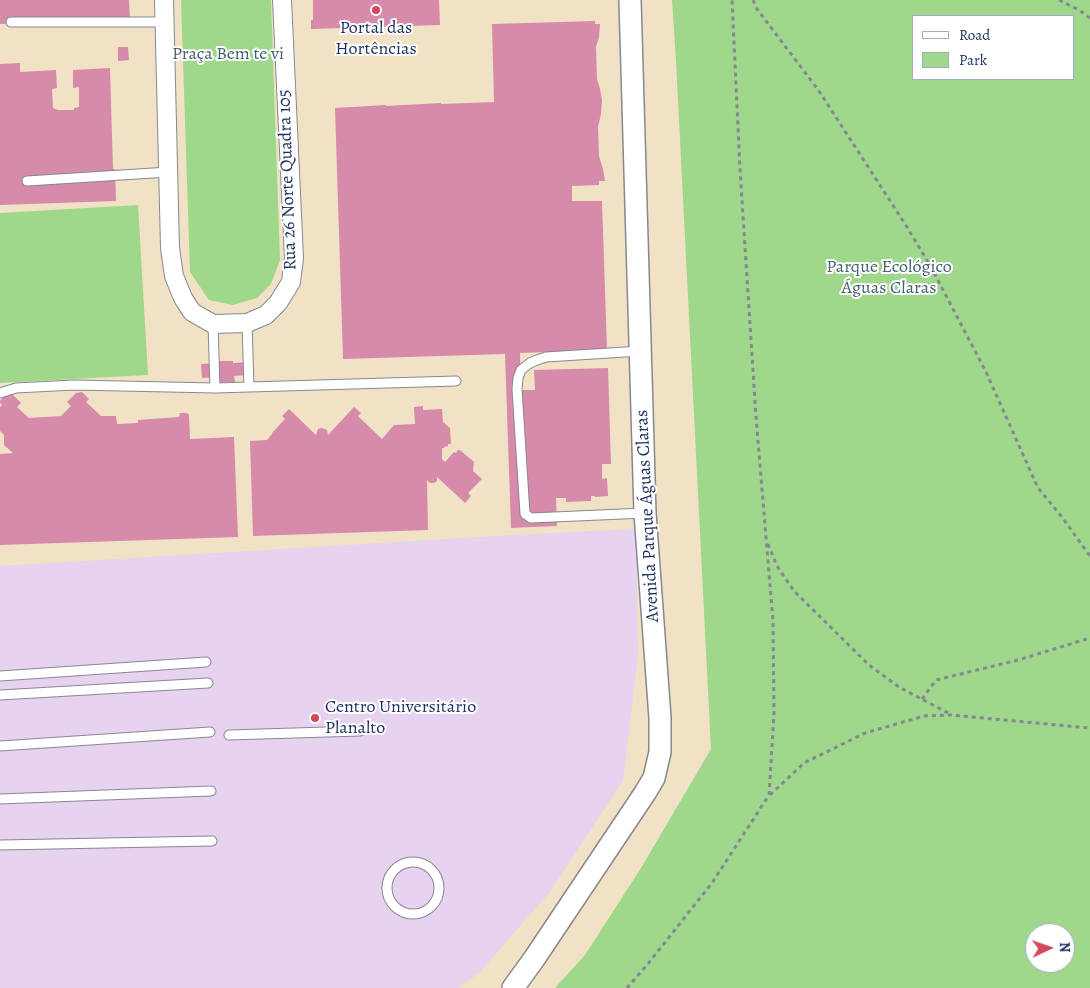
<!DOCTYPE html>
<html>
<head>
<meta charset="utf-8">
<style>
	body { margin:0 }
	#map { position:relative; width:1090px; height:988px; overflow:hidden; background:#f1e2c5; font-family:Alegreya,serif }
	canvas { display:block }
	.legend { position:absolute; left:912px; top:15px; width:162px; height:65px; box-sizing:border-box; background:#fff; border:1px solid #a4acbf; margin:0; padding:6px 9px; list-style:none; font-size:15px; color:#1b2f5e }
	.legend li { display:flex; align-items:center; gap:10px; height:25px }
	.legend b { width:25px; border:1px solid #a4acbf }
	.north { position:absolute; left:1025px; top:923px; width:50px; height:50px; box-sizing:border-box; background:#fff; border:1px solid #a4acbf; border-radius:50%; rotate:87deg; font-size:14px; font-weight:700; line-height:20px; text-align:center; color:#1b2f5e }
	.north::after { content:''; display:block; margin:auto; width:18px; height:22px; background:#d1495b; clip-path:polygon(50% 0,100% 100%,50% 72%,0 100%) }
</style>
</head>
<body>
<div id="map">
<canvas width="1090" height="988"></canvas>
<ul class="legend">
<li><b style="height:6px;background:#fff"></b>Road</li>
<li><b style="height:14px;background:#9fd88b"></b>Park</li>
</ul>
<div class="north">N</div>
</div>
<script>
const c = document.querySelector('canvas').getContext('2d');
c.lineJoin = 'round';
function fillPath(path, color) {
  c.fillStyle = color;
  c.fill(path, 'evenodd');
}
function shape(rows) {
  const path = new Path2D();
  for (const r of rows) {
    if (r.length === 3) {
      path.moveTo(r[0] + r[2], r[1]);
      path.arc(r[0], r[1], r[2], 0, 2 * Math.PI);
      continue;
    }
    path.moveTo(r[0], r[1]);
    for (let i = 2; i < r.length; i += 2) path.lineTo(r[i], r[i + 1]);
  }
  return path;
}
function stroke(path, color, width, dash) {
  c.strokeStyle = color;
  c.lineWidth = width;
  c.lineCap = dash ? 'butt' : 'round';
  c.setLineDash(dash || []);
  c.stroke(path);
}
function label(font, color, halo, rows, align = 'center') {
  c.font = font + ' Alegreya,serif';
  c.lineWidth = 4;
  c.setLineDash([]);
  c.textBaseline = 'middle';
  c.strokeStyle = halo;
  c.fillStyle = color;
  for (const [text, x, y, turn = 0] of rows) {
    c.save();
    c.translate(x, y);
    c.rotate((+turn || 0) * Math.PI / 180);
    c.textAlign = isNaN(turn) ? turn : align;
    if (halo) c.strokeText(text, 0, 0);
    c.fillText(text, 0, 0);
    c.restore();
  }
}
const built = shape([
	[636,529,638,655,623,781,549,893,479,973,458,988,0,988,0,566,513,535]
]);
const green = shape([
	[181,0,271,0,280,260,271,284,257,298,233,305,209,300,190,272],
	[672,0,1090,0,1090,988,555,988,585,955,641,868,711,749,676,61],
	[1074,16,1074,79,914,79,914,16],
	[1035,933,1065,933,1065,963,1035,963],
	[138,205,148,375,0,383,0,213]
]);
const building = shape([
	[0,0,129,0,130,19,99,21,0,24],
	[313,0,439,0,440,25,311,29,311,20,313,20],
	[595,21,595,24,600,24,599,37,596,47,597,79,600,89,602,100,601,114,598,127,599,156,603,169,605,181,599,181,599,185,572,186,572,201,602,201,607,350,520,353,521,390,535,390,534,370,608,368,611,464,602,464,602,479,607,478,608,496,595,497,595,496,591,496,591,501,566,502,566,498,556,498,557,526,511,528,505,354,343,359,335,108,386,105,386,106,441,103,441,104,494,102,492,24],
	[118,47,128,47,129,60,118,61],
	[20,63,20,72,56,70,57,88,52,89,53,108,58,110,74,110,74,108,79,107,79,87,73,88,73,70,110,68,113,169,115,169,116,201,0,205,0,64],
	[219,361,233,361,233,363,249,362,249,375,234,376,235,382,217,383,217,377,202,378,201,364,219,363],
	[82,392,89,399,86,402,101,416,100,416,116,416,117,424,138,423,138,420,179,417,180,413,187,413,189,415,190,439,234,437,238,537,0,545,0,454,13,453,4,445,4,435,0,431,0,407,2,405,0,403,0,401,6,394,12,394,21,403,17,407,29,418,61,416,71,406,67,402,76,393],
	[423,406,423,410,442,409,443,422,450,428,451,444,448,444,448,446,444,447,444,448,442,448,442,459,445,462,454,452,456,453,458,450,460,450,474,462,473,471,482,479,468,493,471,496,465,503,437,477,437,481,434,483,430,483,427,480,428,530,253,536,250,441,267,440,272,434,272,433,285,419,282,416,289,409,316,435,318,429,322,428,327,430,328,435,354,407,361,413,358,416,382,439,394,425,415,424,414,407]
]);
const path = shape([
	[753,0,757,9,819,91,907,227,931,267,986,372,1038,488,1062,517,1090,556],
	[1059,0,1079,10,1090,18],
	[768,544,777,566,794,591,869,665,899,687,950,714],
	[922,699,936,680,1018,660,1090,638],
	[770,795,804,763,865,733,924,716,951,715,1090,728],
	[627,988,647,965,712,883,769,795,774,714,773,621,756,417,740,169,732,0]
]);
const service = shape([
	[11,22,164,22],
	[27,181,169,172],
	[247,323,249,387],
	[213,324,215,388],
	[641,351,546,357,537,360,530,363,521,370,518,378,517,389,525,514,531,518,645,513],
	[0,393,16,388,74,385,215,388,456,381],
	[0,676,206,662],
	[0,695,208,683],
	[229,735,360,731],
	[0,746,210,732],
	[0,799,211,791],
	[0,845,212,841],
	[413,888,26]
]);
const minor = shape([
	[164,0,170,248,174,276,183,298,192,312,213,324,247,323,266,315,278,303,291,282,294,258,282,0]
]);
const tertiary = shape([
	[513,988,534,959,645,793,654,778,660,752,660,718,645,513,630,0]
]);
const markers = [
	[376,10,5,"#d1495b"],
	[315,718,5,"#d1495b"]
];
const poiNames = [
	["Portal das",376,29],
	["Hortências",376,50],
	["Centro Universitário",325,708,"left"],
	["Planalto",325,729,"left"]
];
const parkNames = [
	["Praça Bem te vi",228,55],
	["Parque Ecológico",889,268],
	["Águas Claras",889,289]
];
const streetNames = [
	["Rua 26 Norte Quadra 105",288,180,-92],
	["Avenida Parque Águas Claras",648,516,-93]
];
fillPath(built, '#e7d2ef');
fillPath(green, '#9fd88b');
fillPath(building, '#d68baa');
stroke(service, '#868892', 11);
stroke(minor, '#868892', 20);
stroke(tertiary, '#868892', 24);
stroke(path, '#868892', 3, [4, 4]);
stroke(service, '#fff', 9);
stroke(minor, '#fff', 18);
stroke(tertiary, '#fff', 21);
for (const [x, y, r, color] of markers) {
  const dot = new Path2D();
  dot.arc(x, y, r, 0, 2 * Math.PI);
  c.fillStyle = color;
  c.fill(dot);
  stroke(dot, '#fff', 2);
}
label('18px', '#1b2f5e', '#fff', poiNames);
label('18px', '#43626c', '#fff', parkNames);
label('18px', '#1b2f5e', '#fff', streetNames);
</script>
</body>
</html>
